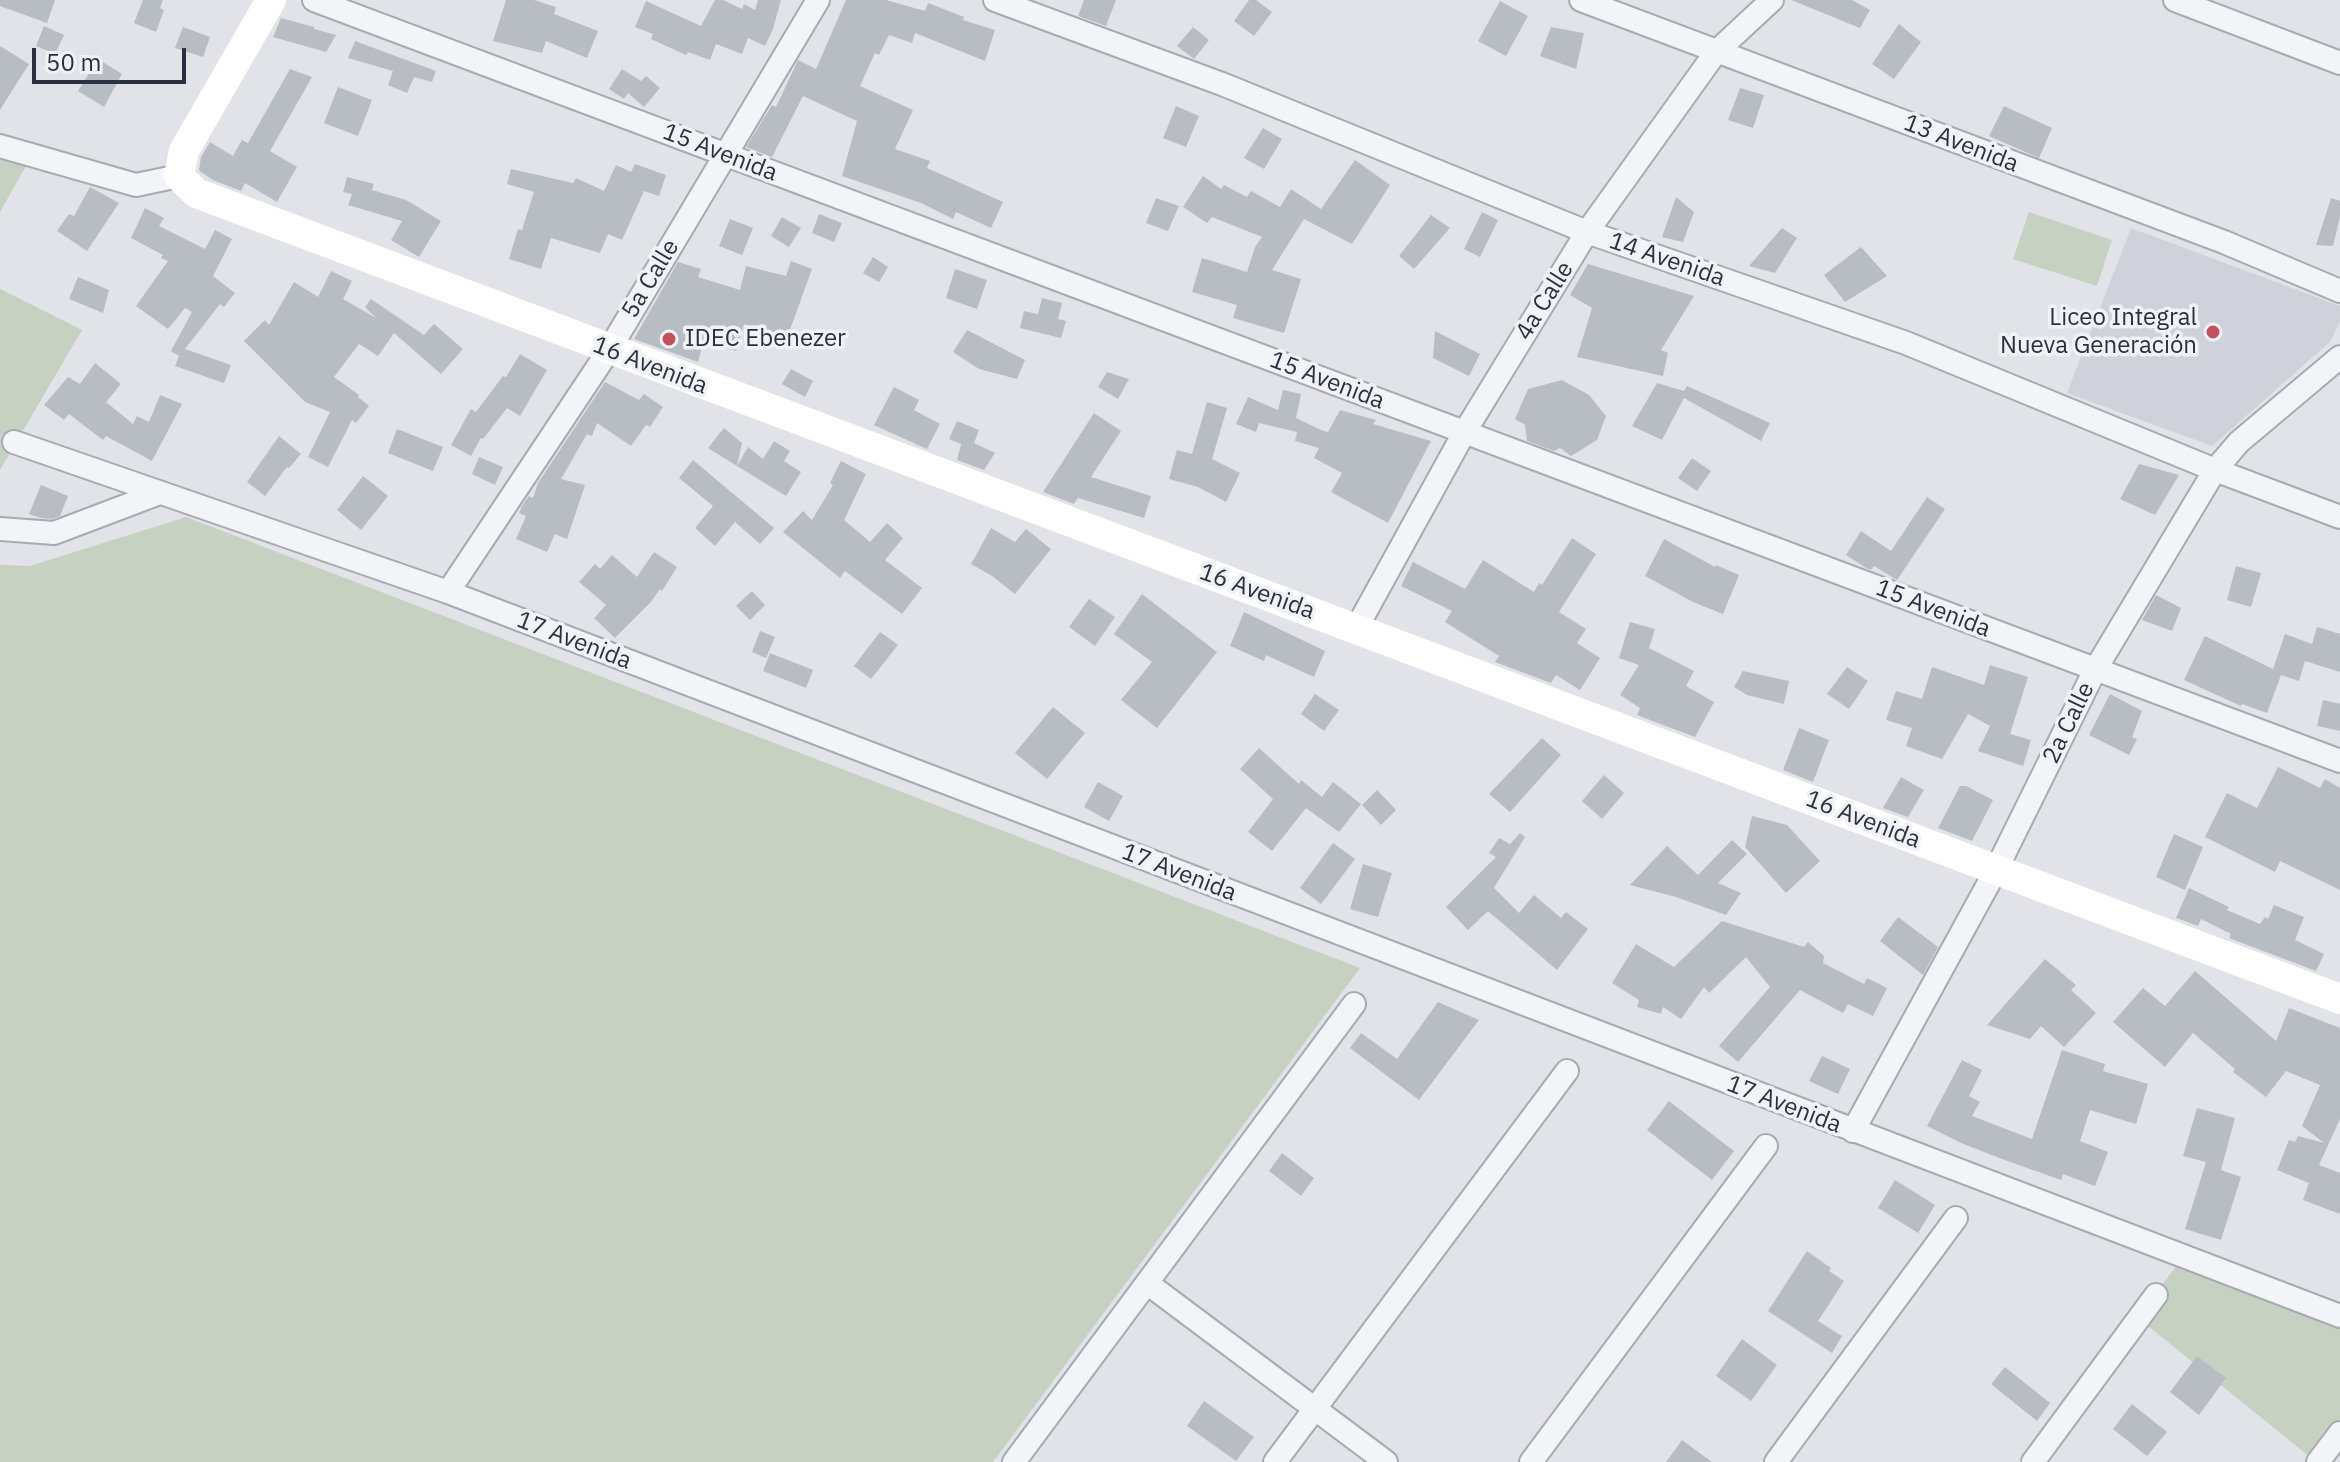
<!DOCTYPE html>
<html>
<head>
<meta charset="utf-8">
<style>
	body { margin:0 }
	#map { position:relative; width:2340px; height:1462px; overflow:hidden; background:#e1e3e8; font-family:"IBM Plex Sans",sans-serif }
	canvas { display:block }
	.scale { position:absolute; left:32px; top:48px; width:154px; height:36px; box-sizing:border-box; border:4px solid #2b313e; border-top:0; padding-left:10px; font-size:24px; line-height:28px; white-space:nowrap; color:#2b313e; -webkit-text-stroke:6px #f0f2f6; paint-order:stroke }
</style>
</head>
<body>
<div id="map">
<canvas width="2340" height="1462"></canvas>
<div class="scale">50 m</div>
</div>
<script>
const c = document.querySelector('canvas').getContext('2d');
c.lineJoin = 'round';
function fillPath(path, color) {
  c.fillStyle = color;
  c.fill(path, 'evenodd');
}
function shape(rows) {
  const path = new Path2D();
  for (const r of rows) {
    path.moveTo(r[0], r[1]);
    for (let i = 2; i < r.length; i += 2) path.lineTo(r[i], r[i + 1]);
  }
  return path;
}
function stroke(path, color, width, dash) {
  c.strokeStyle = color;
  c.lineWidth = width;
  c.lineCap = dash ? 'butt' : 'round';
  c.setLineDash(dash || []);
  c.stroke(path);
}
function label(font, color, halo, rows, align = 'center') {
  c.font = font + ' "IBM Plex Sans",sans-serif';
  c.lineWidth = 7;
  c.setLineDash([]);
  c.textBaseline = 'middle';
  c.strokeStyle = halo;
  c.fillStyle = color;
  for (const [text, x, y, turn = 0] of rows) {
    c.save();
    c.translate(x, y);
    c.rotate((+turn || 0) * Math.PI / 180);
    c.textAlign = isNaN(turn) ? turn : align;
    if (halo) c.strokeText(text, 0, 0);
    c.fillText(text, 0, 0);
    c.restore();
  }
}
const built = shape([
	[2131,228,2340,306,2340,321,2330,342,2212,446,2067,393]
]);
const green = shape([
	[0,146,30,159,0,212],
	[2029,212,2112,240,2097,286,2013,259],
	[0,289,82,330,0,470],
	[186,517,1360,968,993,1462,0,1462,0,565,30,566],
	[2178,1264,2340,1321,2340,1455,2333,1462,2316,1462,2137,1317]
]);
const building = shape([
	[0,0,55,0,47,23,0,6],
	[143,0,163,0,160,8,164,10,156,32,134,23],
	[506,0,534,0,556,7,554,14,598,31,587,58,546,41,542,53,493,41],
	[715,0,723,0,742,9,744,4,755,10,758,0,781,0,773,29,765,46,748,38,742,54,716,44,710,60,688,52,686,55,651,39,653,34,635,27,646,1,701,26],
	[846,0,886,0,925,11,928,3,964,17,963,20,995,30,985,61,915,33,912,43,889,35,879,55,875,53,860,86,913,110,895,149,930,161,927,168,1003,202,991,228,956,212,953,219,921,203,842,176,857,121,803,96,772,157,746,147,772,105,776,107,798,60,816,69],
	[1084,0,1116,0,1106,26,1078,16],
	[1249,0,1256,0,1272,12,1254,36,1234,21],
	[1791,0,1852,0,1870,10,1860,28],
	[1500,1,1528,16,1506,56,1478,41],
	[281,18,314,27,314,29,336,35,326,52,273,37],
	[1899,24,1921,42,1894,79,1872,64],
	[44,26,64,35,55,54,36,46],
	[183,27,210,37,203,57,175,48],
	[1193,27,1209,40,1194,59,1177,46],
	[1551,27,1584,33,1576,69,1540,56],
	[355,41,436,71,432,82,414,77,407,93,388,85,393,71,348,58],
	[0,46,29,64,0,110],
	[98,59,122,74,104,107,78,91],
	[290,69,312,77,270,151,297,167,277,202,245,183,241,191,213,180,201,172,199,170,201,157,210,142,233,156,242,140,248,143],
	[622,69,641,81,646,76,660,88,644,107,628,93,624,99,609,89],
	[338,87,372,100,358,136,324,123],
	[1740,88,1764,95,1753,128,1728,120],
	[1176,106,1199,116,1186,147,1163,138],
	[2004,106,2052,128,2039,158,1989,136],
	[1263,128,1282,139,1264,169,1244,158],
	[1355,160,1390,185,1352,244,1304,219,1272,270,1301,279,1284,333,1233,318,1237,305,1192,292,1202,258,1247,272,1255,247,1262,237,1212,217,1207,223,1183,207,1203,176,1221,189,1224,185,1247,197,1251,191,1280,207,1291,189,1321,209],
	[635,164,666,175,659,196,644,191,622,240,608,234,600,253,551,238,541,269,509,259,518,229,522,230,534,192,507,184,511,169,573,183,576,178,604,191,616,165,631,172],
	[347,177,374,184,372,190,406,200,441,221,419,257,391,240,402,221,348,205,352,194,343,192],
	[90,187,119,203,87,251,57,231,69,214,74,216],
	[1676,197,1694,212,1683,242,1662,237],
	[1156,198,1179,206,1168,231,1146,223],
	[2331,198,2340,201,2340,217,2333,246,2316,245],
	[145,208,164,218,159,226,205,249,215,230,232,239,213,276,235,293,224,307,220,304,185,349,231,365,224,383,175,366,179,356,171,351,192,312,185,308,168,329,136,306,168,261,161,258,163,255,131,238],
	[1482,212,1498,220,1480,257,1464,249],
	[819,214,842,223,834,242,812,233],
	[1431,215,1450,228,1414,269,1399,256],
	[782,217,801,228,789,247,771,236],
	[730,219,753,228,742,255,719,246],
	[1782,228,1797,238,1775,273,1749,266],
	[1861,247,1887,276,1845,302,1824,275],
	[873,257,888,267,879,282,863,273],
	[791,261,812,269,787,338,744,324,736,351,704,341,698,362,634,339,678,262,701,269,698,277,740,290,746,266,786,276],
	[1588,264,1694,296,1661,350,1668,353,1663,376,1577,357,1592,308,1570,295],
	[955,269,987,280,977,309,946,298],
	[331,271,352,281,343,299,376,318,365,307,371,299,424,335,434,324,463,349,441,374,394,333,378,356,359,344,334,377,359,395,358,397,369,406,356,423,352,420,328,467,308,457,330,412,305,402,244,341,265,320,269,325,294,282,318,297],
	[78,277,109,290,103,313,69,299],
	[1042,298,1062,303,1058,319,1066,321,1061,338,1020,328,1024,311,1038,314],
	[967,330,1025,360,1017,379,979,369,953,352],
	[1435,331,1480,354,1469,376,1433,358],
	[520,354,547,370,520,416,507,408,483,439,481,438,471,456,451,445,471,409,476,412,503,376,506,377],
	[95,363,121,384,106,402,133,424,137,416,149,422,160,395,182,404,152,461,106,436,103,440,69,414,64,420,44,405,68,377,80,384],
	[791,369,813,381,805,397,782,384],
	[1107,372,1129,379,1118,399,1098,387],
	[1562,380,1589,395,1606,416,1597,440,1571,456,1560,448,1554,451,1527,441,1525,425,1515,419,1528,389],
	[605,382,639,400,644,394,663,407,650,427,646,425,631,446,597,423,592,436,587,434,561,479,585,485,567,539,555,534,547,552,516,539,526,516,519,513,522,506,529,496,533,498,538,483],
	[1657,383,1684,391,1687,386,1770,423,1761,441,1684,398,1662,440,1632,426],
	[894,387,919,400,914,410,940,424,927,449,874,425],
	[1283,390,1301,394,1296,418,1321,430,1328,432,1340,410,1376,420,1373,424,1431,441,1388,523,1331,492,1342,473,1314,458,1319,448,1295,441,1297,432,1259,423,1256,432,1236,424,1248,397,1278,410],
	[1207,402,1227,408,1212,459,1240,473,1226,502,1198,487,1169,479,1177,450,1192,454],
	[1094,413,1121,431,1091,477,1151,496,1144,518,1078,498,1074,504,1043,492],
	[957,421,979,430,974,443,995,453,984,470,957,460,961,444,949,439],
	[724,428,742,443,737,466,708,448],
	[397,429,443,447,433,471,388,453],
	[279,436,301,454,289,468,287,467,265,496,247,482],
	[774,441,790,451,784,461,801,472,786,496,737,466,748,447,763,459],
	[479,457,503,467,495,485,472,474],
	[1692,458,1711,471,1697,491,1678,478],
	[693,460,774,528,760,544,735,522,715,546,695,528,713,506,679,478],
	[841,461,866,474,844,520,870,542,887,523,903,538,885,560,922,588,902,614,845,571,840,578,783,532,803,511,812,520,833,485,830,483],
	[2139,464,2179,475,2155,515,2120,499],
	[363,476,388,496,361,530,337,510],
	[41,485,68,496,60,516,52,519,41,518,29,514],
	[1927,497,1945,509,1897,580,1874,566,1871,570,1866,568,1846,555,1861,531,1891,551],
	[991,528,1015,542,1026,529,1051,549,1015,594,992,576,971,564],
	[1572,538,1596,554,1559,612,1586,629,1577,643,1600,658,1580,690,1556,675,1551,683,1495,662,1499,656,1445,622,1452,611,1401,586,1413,562,1465,589,1483,560,1534,592,1539,583,1542,585],
	[1664,539,1715,567,1716,565,1739,575,1723,614,1693,602,1645,576],
	[654,552,677,567,662,591,660,589,650,603,615,638,594,618,606,605,579,582,595,564,600,569,612,555,637,577],
	[2236,566,2261,573,2251,607,2227,600],
	[752,591,765,605,750,620,736,606],
	[1142,594,1217,652,1157,728,1121,700,1152,662,1114,634],
	[2156,595,2181,608,2172,631,2142,620],
	[1089,599,1115,617,1095,646,1069,627],
	[1244,612,1325,651,1314,677,1266,655,1264,661,1230,646],
	[1630,622,1655,629,1649,648,1694,671,1686,686,1714,702,1695,737,1637,715,1640,708,1620,695,1639,665,1619,658],
	[2317,627,2340,634,2340,672,2305,661,2299,681,2281,675,2267,713,2242,704,2241,706,2184,680,2205,636,2273,669,2285,634,2312,644],
	[760,631,775,637,766,658,752,652],
	[880,632,898,645,871,679,854,666],
	[770,653,813,670,806,688,763,671],
	[1990,665,2028,677,2010,734,2031,740,2023,766,1978,751,1990,726,1968,714,1942,759,1906,746,1912,728,1886,720,1896,691,1922,699,1932,667,1984,685],
	[1847,667,1868,681,1849,709,1827,694],
	[1743,671,1789,681,1784,704,1747,695,1734,687],
	[1315,694,1339,710,1324,731,1301,714],
	[2110,694,2142,711,2132,737,2137,739,2129,755,2089,735],
	[2323,700,2340,704,2340,731,2317,726],
	[1053,707,1085,733,1047,779,1015,753],
	[1799,728,1829,740,1813,782,1783,770],
	[1542,738,1561,755,1510,812,1489,794],
	[1259,748,1299,784,1301,780,1322,797,1333,782,1361,804,1339,832,1306,808,1272,851,1248,832,1273,799,1240,769],
	[2278,767,2320,788,2325,779,2340,788,2340,890,2280,861,2275,872,2205,837,2227,793,2257,808],
	[1604,775,1624,793,1602,819,1582,801],
	[1901,777,1924,790,1908,817,1883,808],
	[1098,782,1123,796,1109,821,1084,807],
	[1960,786,1966,786,1993,800,1972,841,1938,828],
	[1377,790,1396,810,1381,825,1362,805],
	[1752,816,1787,825,1820,861,1786,893,1745,847],
	[1520,833,1525,837,1494,888,1519,913,1534,895,1561,918,1566,912,1588,929,1557,970,1488,911,1468,930,1446,907,1496,857,1489,853,1499,838,1510,844],
	[2174,834,2203,847,2185,890,2156,877],
	[1732,840,1747,854,1718,883,1741,893,1726,915,1676,897,1630,885,1667,846,1698,875],
	[1333,843,1355,859,1321,904,1300,888],
	[1363,864,1392,873,1378,917,1350,909],
	[2189,888,2229,907,2227,910,2260,924,2265,917,2268,919,2274,905,2304,917,2295,940,2324,954,2316,971,2229,938,2231,934,2201,919,2198,926,2176,918],
	[1898,917,1938,947,1923,975,1880,941],
	[1722,921,1804,947,1808,942,1824,956,1823,963,1864,984,1867,978,1887,988,1873,1016,1848,1004,1843,1013,1800,990,1738,1062,1719,1046,1770,987,1746,957,1709,993,1704,987,1681,1019,1663,1007,1661,1014,1637,1007,1639,1000,1612,983,1636,944,1674,967],
	[2045,959,2076,985,2071,990,2096,1013,2064,1047,2041,1026,2030,1039,1987,1025],
	[2195,971,2276,1041,2289,1008,2340,1028,2340,1119,2319,1165,2340,1173,2340,1214,2303,1200,2309,1183,2277,1170,2289,1140,2295,1142,2298,1136,2324,1143,2302,1126,2320,1085,2286,1071,2266,1097,2233,1072,2235,1069,2193,1033,2165,1067,2113,1022,2143,988,2165,1006],
	[1438,1002,1479,1020,1419,1100,1350,1048,1361,1033,1397,1059],
	[2062,1050,2105,1064,2103,1071,2148,1084,2136,1124,2090,1110,2080,1141,2108,1152,2095,1186,2063,1174,2061,1180,2002,1159,1961,1143,1927,1126,1962,1060,1982,1070,1969,1096,1980,1102,1972,1116,2032,1139],
	[1822,1056,1850,1069,1838,1094,1809,1081],
	[1669,1101,1734,1151,1712,1180,1647,1130],
	[2197,1108,2235,1118,2221,1170,2241,1177,2221,1240,2185,1229,2206,1162,2183,1156],
	[1282,1153,1314,1178,1301,1196,1269,1171],
	[1895,1180,1935,1205,1918,1233,1878,1208],
	[1807,1251,1831,1268,1829,1271,1844,1281,1818,1321,1842,1336,1832,1353,1768,1311],
	[1742,1339,1777,1365,1751,1401,1716,1376],
	[2197,1356,2226,1378,2199,1415,2170,1392],
	[2005,1367,2050,1403,2037,1421,1991,1384],
	[1204,1401,1254,1437,1236,1461,1187,1426],
	[2132,1404,2167,1432,2147,1456,2113,1429],
	[1682,1440,1712,1462,1666,1462]
]);
const street = shape([
	[314,0,2340,761],
	[995,0,1222,84,1587,232,1906,343,2215,470,2340,517],
	[1581,0,2224,242,2340,291],
	[2175,0,2340,63],
	[0,146,136,185,179,176],
	[14,442,448,592,2340,1316],
	[0,529,54,533,157,494],
	[448,592,609,350,818,0],
	[1356,629,1464,433,1587,232,1716,52,1772,0],
	[1853,1131,1996,870,2095,670,2215,470,2239,442,2340,357],
	[1147,1283,1386,1462],
	[1014,1462,1354,1004],
	[1275,1462,1567,1071],
	[1531,1462,1766,1146],
	[1776,1462,1956,1218],
	[2033,1462,2156,1295],
	[2318,1462,2340,1433]
]);
const secondary = shape([
	[271,0,184,151,179,176,196,193,2340,999]
]);
const markers = [
	[2213,332,8,"#c15160"],
	[669,339,8,"#c15160"]
];
const streetNames = [
	["13 Avenida",1961,144,21],
	["15 Avenida",720,153,21],
	["14 Avenida",1667,260,19],
	["5a Calle",651,279,-59],
	["4a Calle",1545,301,-58],
	["16 Avenida",650,366,21],
	["15 Avenida",1327,381,21],
	["16 Avenida",1257,592,20],
	["15 Avenida",1933,609,21],
	["17 Avenida",574,641,21],
	["2a Calle",2069,723,-64],
	["16 Avenida",1863,820,21],
	["17 Avenida",1179,873,21],
	["17 Avenida",1784,1105,21]
];
const poiNames = [
	["Liceo Integral",2197,318],
	["Nueva Generación",2197,346],
	["IDEC Ebenezer",685,339,"left"]
];
fillPath(built, '#cfd2da');
fillPath(green, '#c6d1c2');
fillPath(building, '#b8bdc4');
stroke(street, '#a7aab2', 26);
stroke(street, '#f3f4f7', 22);
stroke(secondary, '#fff', 30);
for (const [x, y, r, color] of markers) {
  const dot = new Path2D();
  dot.arc(x, y, r, 0, 2 * Math.PI);
  c.fillStyle = color;
  c.fill(dot);
  stroke(dot, '#f0f2f6', 3);
}
label('24px', '#2b313e', '#f0f2f6', streetNames);
label('24px', '#2b313e', '#f0f2f6', poiNames, 'right');
</script>
</body>
</html>
